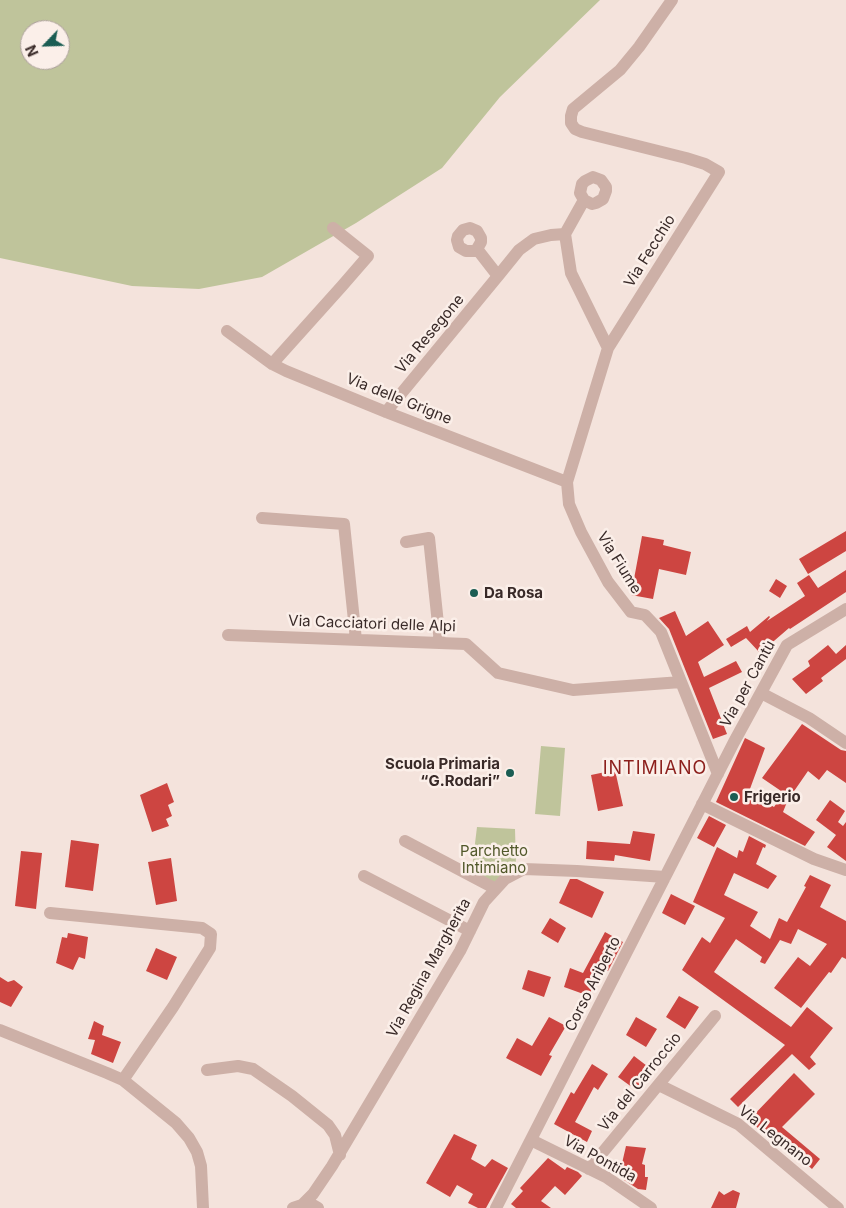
<!DOCTYPE html>
<html>
<head>
<meta charset="utf-8">
<style>
	body { margin:0 }
	#map { position:relative; width:846px; height:1208px; overflow:hidden; background:#f4e3dc; font-family:Inter,sans-serif }
	canvas { display:block }
	.north { position:absolute; left:20px; top:20px; width:50px; height:50px; box-sizing:border-box; background:#fbefe9; border:1px solid #ada09c; border-radius:50%; rotate:246deg; font-size:14px; font-weight:700; line-height:20px; text-align:center; color:#392a28 }
	.north::after { content:''; display:block; margin:auto; width:18px; height:22px; background:#1b5d53; clip-path:polygon(50% 0,100% 100%,50% 72%,0 100%) }
</style>
</head>
<body>
<div id="map">
<canvas width="846" height="1208"></canvas>
<div class="north">N</div>
</div>
<script>
const c = document.querySelector('canvas').getContext('2d');
c.lineJoin = 'round';
function fillPath(path, color) {
  c.fillStyle = color;
  c.fill(path, 'evenodd');
}
function shape(rows) {
  const path = new Path2D();
  for (const r of rows) {
    path.moveTo(r[0], r[1]);
    for (let i = 2; i < r.length; i += 2) path.lineTo(r[i], r[i + 1]);
  }
  return path;
}
function stroke(path, color, width, dash) {
  c.strokeStyle = color;
  c.lineWidth = width;
  c.lineCap = dash ? 'butt' : 'round';
  c.setLineDash(dash || []);
  c.stroke(path);
}
function label(font, color, halo, rows, align = 'center') {
  c.font = font + ' Inter,sans-serif';
  c.lineWidth = 5;
  c.setLineDash([]);
  c.textBaseline = 'middle';
  c.strokeStyle = halo;
  c.fillStyle = color;
  for (const [text, x, y, turn = 0] of rows) {
    c.save();
    c.translate(x, y);
    c.rotate((+turn || 0) * Math.PI / 180);
    c.textAlign = isNaN(turn) ? turn : align;
    if (halo) c.strokeText(text, 0, 0);
    c.fillText(text, 0, 0);
    c.restore();
  }
}
const green = shape([
	[0,0,600,0,500,97,442,168,356,223,262,277,199,289,132,286,0,258],
	[30,30,60,30,60,60,30,60],
	[541,746,565,748,560,816,535,814],
	[477,827,515,829,516,865,524,866,496,889,471,876]
]);
const building = shape([
	[846,531,846,551,808,574,799,559],
	[642,536,664,540,663,545,691,552,686,575,659,569,653,599,631,595],
	[846,570,846,592,790,629,789,628,760,653,746,638,731,647,726,639,747,626,750,632,769,616,770,617,767,621,805,596,797,583,809,575,818,588],
	[776,579,787,586,780,598,769,591],
	[675,611,686,636,708,621,724,645,698,662,704,677,736,661,742,672,709,688,727,734,713,739,669,629,659,618],
	[828,645,836,654,846,645,846,659,821,678,823,681,806,694,792,679,810,666,808,661],
	[802,724,841,750,846,751,846,783,827,770,819,780,808,771,790,797,789,797,783,812,815,832,805,846,716,802,745,738,765,748,747,797,750,793,774,807,784,793,762,778],
	[615,770,623,806,598,811,591,775],
	[167,783,174,802,168,805,172,816,166,819,169,826,152,832,140,795],
	[830,800,845,811,838,822,843,826,846,822,846,861,827,847,836,835,816,820],
	[709,816,726,825,714,847,697,838],
	[633,831,655,834,650,861,615,855,614,861,586,859,587,841,630,844],
	[749,836,766,845,765,848,763,847,756,864,777,876,768,889,734,873,724,895,758,912,750,926,770,939,779,918,787,922,806,887,804,886,810,875,831,885,820,907,846,921,846,959,842,957,831,973,829,972,801,1008,774,988,798,957,810,966,827,944,798,929,791,944,780,940,765,964,760,962,762,957,736,939,714,972,791,1027,807,1007,833,1028,810,1057,816,1064,809,1070,792,1054,738,1107,730,1099,785,1045,682,970,702,937,710,943,725,918,693,902,717,847,737,858,739,850,743,852],
	[71,840,99,844,93,891,65,887],
	[21,851,42,853,36,909,15,906],
	[171,858,177,901,156,905,148,862],
	[570,879,577,879,604,892,592,918,559,903],
	[671,894,695,906,685,925,662,913],
	[550,918,566,928,558,943,541,933],
	[605,932,623,942,608,971,600,967,589,996,564,987,570,968,583,973],
	[68,933,88,937,85,959,79,957,73,970,56,963,62,937,67,938],
	[156,948,177,957,167,980,146,971],
	[528,970,551,977,544,997,522,989],
	[0,977,8,982,14,980,23,987,11,1007,0,1002],
	[679,996,699,1007,685,1029,666,1017],
	[549,1017,566,1026,549,1055,552,1056,541,1076,506,1058,517,1038,532,1046],
	[636,1017,657,1029,646,1047,626,1035],
	[94,1021,104,1026,102,1035,121,1042,113,1063,91,1054,95,1040,88,1039],
	[634,1056,651,1069,636,1090,618,1077],
	[592,1064,608,1074,598,1090,594,1087,575,1122,592,1131,587,1142,554,1124,571,1092,574,1094],
	[794,1073,815,1094,782,1127,820,1159,812,1169,762,1126,759,1129,749,1120],
	[454,1134,477,1145,471,1159,485,1167,492,1159,508,1168,486,1208,478,1208,468,1203,473,1194,457,1185,450,1197,426,1183],
	[626,1146,646,1148,642,1164,645,1165,645,1177,648,1177,646,1190,638,1189,624,1180,626,1173,620,1172],
	[548,1158,565,1170,567,1167,578,1172,582,1176,565,1195,555,1186,541,1201,551,1208,516,1208,511,1204,523,1191,520,1188],
	[733,1190,740,1193,736,1208,711,1208,719,1191,724,1195]
]);
const minor = shape([
	[672,0,639,47,620,70,573,109,571,116,571,123,575,129,582,132,686,158,705,164,719,172,608,348,567,482,569,504,581,532,608,582,631,612,645,615,661,632,718,774],
	[584,200,580,193,582,184,585,181,593,177,601,180,606,187,606,191,603,199,596,203,592,204,584,200,565,234,571,273,608,348],
	[477,249,474,251,466,251,459,247,457,240,458,236,463,230,470,228,477,231,481,238,481,242,477,249,498,276,519,250,534,239,551,235,565,234],
	[227,331,272,364,286,371,386,412,567,482],
	[272,364,342,286,368,256,333,228],
	[386,412,498,276],
	[262,518,344,524,356,640],
	[406,542,429,538,440,643],
	[228,635,466,644,498,673,573,690,681,682],
	[761,693,809,718,846,743],
	[702,804,814,859,846,870],
	[405,841,496,889],
	[364,876,470,931],
	[50,913,202,928,211,934,210,948,173,1007,123,1080],
	[0,1030,107,1073,123,1080,176,1123,189,1138,197,1152,201,1166,203,1208],
	[207,1070,238,1066,253,1069,292,1096,328,1125,335,1135,340,1155],
	[659,1085,738,1124,838,1208],
	[531,1140,606,1177,651,1208],
	[589,1169,715,1016],
	[306,1201,318,1208],
	[293,1208,302,1205,313,1194,332,1166,460,951,484,902,505,879,524,869,577,871,665,877],
	[496,1208,734,742,787,645,846,609]
]);
const markers = [
	[474,593,5,"#1b5d53"],
	[510,773,5,"#1b5d53"],
	[734,797,5,"#1b5d53"]
];
const streetNames = [
	["Via Fecchio",650,251,-58],
	["Via Resegone",430,334,-50],
	["Via delle Grigne",399,399,22],
	["Via Fiume",619,563,58],
	["Via Cacciatori delle Alpi",372,624,2],
	["Via per Cantù",748,684,-61],
	["Via Regina Margherita",429,968,-61],
	["Corso Ariberto",593,984,-63],
	["Via del Carroccio",640,1082,-51],
	["Via Legnano",775,1136,38],
	["Via Pontida",600,1159,29]
];
const poiNames = [
	["Da Rosa",484,593],
	["Scuola Primaria",500,764,"right"],
	["“G.Rodari”",500,781,"right"],
	["Frigerio",744,797]
];
const parkNames = [
	["Parchetto",494,851],
	["Intimiano",494,868]
];
const quarterNames = [
	["INTIMIANO",655,769]
];
fillPath(green, '#bfc49b');
fillPath(building, '#cd4541');
stroke(minor, '#cdb0a7', 12);
for (const [x, y, r, color] of markers) {
  const dot = new Path2D();
  dot.arc(x, y, r, 0, 2 * Math.PI);
  c.fillStyle = color;
  c.fill(dot);
  stroke(dot, '#fbefe9', 2);
}
label('15px', '#392a28', '#fbefe9', streetNames);
label('bold 15px', '#392a28', '#fbefe9', poiNames, 'left');
label('15px', '#51582a', '#fbefe9', parkNames);
c.letterSpacing = '1px';
label('18px', '#8c1f1c', '#fbefe9', quarterNames);
c.letterSpacing = '0px';
</script>
</body>
</html>
